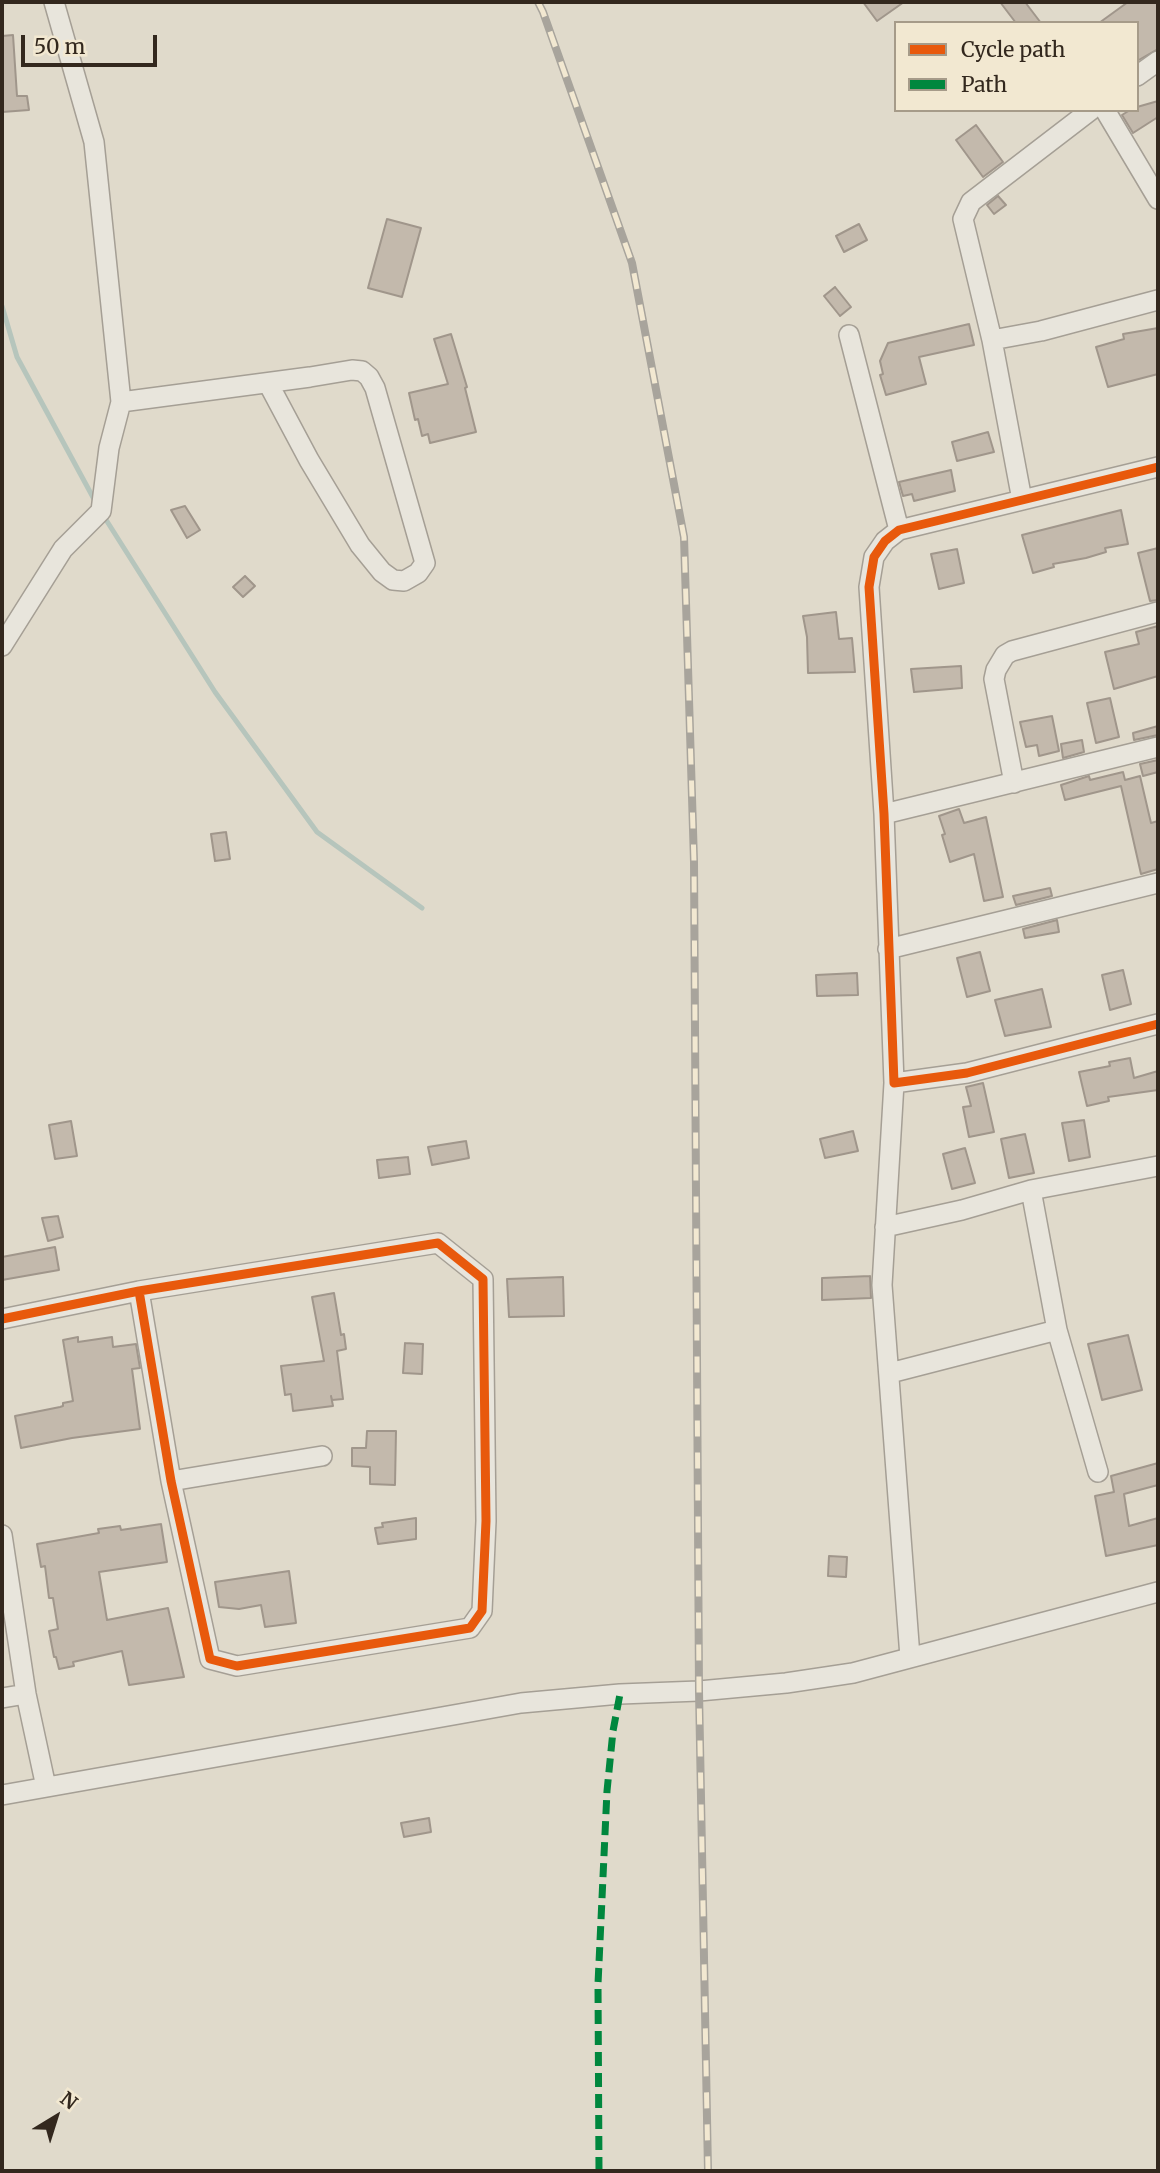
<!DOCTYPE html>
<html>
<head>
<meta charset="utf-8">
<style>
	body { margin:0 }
	#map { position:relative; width:1160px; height:2173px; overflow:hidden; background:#e0dacb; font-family:Merriweather,serif }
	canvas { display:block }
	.frame { position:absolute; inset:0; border:4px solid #33281e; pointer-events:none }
	.legend { position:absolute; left:894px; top:21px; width:245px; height:91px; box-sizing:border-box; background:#f2e8d1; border:2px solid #a69b89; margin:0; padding:9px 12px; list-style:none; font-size:21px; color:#33281e }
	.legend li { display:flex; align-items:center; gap:14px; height:35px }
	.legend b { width:35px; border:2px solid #a69b89 }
	.north { position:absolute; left:21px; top:2082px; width:70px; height:70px; -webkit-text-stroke:5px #f2e8d1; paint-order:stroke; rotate:38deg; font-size:19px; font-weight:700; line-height:28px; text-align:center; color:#33281e }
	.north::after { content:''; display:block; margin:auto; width:24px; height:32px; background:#33281e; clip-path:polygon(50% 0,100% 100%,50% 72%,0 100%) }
	.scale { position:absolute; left:21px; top:35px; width:136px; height:32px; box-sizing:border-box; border:4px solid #33281e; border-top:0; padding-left:9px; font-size:21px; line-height:24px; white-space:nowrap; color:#33281e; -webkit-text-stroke:5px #f2e8d1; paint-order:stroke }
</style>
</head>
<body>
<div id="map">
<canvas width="1160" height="2173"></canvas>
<div class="frame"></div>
<ul class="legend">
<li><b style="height:9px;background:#e8590c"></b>Cycle path</li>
<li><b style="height:9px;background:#00873e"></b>Path</li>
</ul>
<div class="north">N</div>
<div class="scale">50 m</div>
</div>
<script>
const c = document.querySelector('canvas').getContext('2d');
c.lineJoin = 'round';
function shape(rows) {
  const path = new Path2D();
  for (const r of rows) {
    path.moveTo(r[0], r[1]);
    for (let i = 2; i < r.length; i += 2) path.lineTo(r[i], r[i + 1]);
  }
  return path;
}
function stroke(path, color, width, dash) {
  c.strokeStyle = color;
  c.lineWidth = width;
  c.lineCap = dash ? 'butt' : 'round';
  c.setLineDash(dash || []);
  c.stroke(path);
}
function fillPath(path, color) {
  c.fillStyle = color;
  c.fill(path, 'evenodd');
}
const stream = shape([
	[2,306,17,357,95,501],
	[103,515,215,692,317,832,422,908]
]);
const building = shape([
	[863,2,904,2,877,21,863,2],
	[1000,2,1025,2,1041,23,1016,23,1000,2],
	[1128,2,1158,2,1158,49,1137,61,1137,23,1099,23,1128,2],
	[13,35,17,96,27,96,29,110,2,112,2,36,13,35],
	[1158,101,1158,117,1133,133,1122,115,1130,110,1137,110,1137,107,1158,101],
	[976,125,1003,162,983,177,956,140,976,125],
	[998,196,1006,205,994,214,987,205,998,196],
	[387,219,421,228,402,297,368,288,387,219],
	[859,224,867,240,844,252,836,236,859,224],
	[835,287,851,307,840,316,824,296,835,287],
	[969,324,974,345,919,357,926,384,886,395,880,375,883,374,880,361,888,343,969,324],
	[1158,328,1158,374,1108,387,1096,347,1124,339,1123,334,1158,328],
	[451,334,467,387,465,388,476,432,430,443,428,434,422,436,418,419,415,420,409,393,448,384,434,339,451,334],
	[988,432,994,452,957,461,952,442,988,432],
	[951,470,955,491,914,501,912,494,903,496,899,482,951,470],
	[185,506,200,530,187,538,171,510,185,506],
	[1121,510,1128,544,1105,548,1106,552,1086,558,1053,564,1054,567,1033,573,1022,535,1121,510],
	[1158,548,1158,600,1150,601,1138,553,1158,548],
	[957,549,964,583,939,589,931,554,957,549],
	[245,576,255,586,243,597,233,587,245,576],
	[836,612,839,639,852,638,855,672,808,673,807,637,803,616,836,612],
	[1158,626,1158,676,1114,689,1105,652,1139,644,1136,632,1158,626],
	[961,666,962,688,914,692,911,669,961,666],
	[1110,698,1119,737,1096,743,1087,703,1110,698],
	[1052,716,1059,751,1039,756,1037,745,1026,747,1020,722,1052,716],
	[1158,726,1158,735,1134,740,1133,733,1158,726],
	[1082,740,1084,752,1063,758,1061,744,1082,740],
	[1158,760,1158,772,1143,776,1140,764,1158,760],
	[1123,772,1125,780,1140,776,1151,823,1158,821,1158,869,1141,874,1121,786,1065,800,1061,785,1089,776,1090,780,1123,772],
	[959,809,964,823,986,817,1003,897,984,901,974,854,950,862,942,835,945,834,939,816,959,809],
	[226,832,230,859,215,861,211,834,226,832],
	[1050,888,1052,896,1016,905,1013,896,1050,888],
	[1057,920,1059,932,1025,938,1023,929,1057,920],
	[980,952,990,991,967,997,957,958,980,952],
	[1123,970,1131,1004,1110,1010,1102,975,1123,970],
	[857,973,858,995,817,996,816,975,857,973],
	[1042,989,1051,1027,1005,1036,995,1000,1042,989],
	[1130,1058,1134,1078,1158,1071,1158,1090,1108,1097,1109,1101,1087,1106,1079,1072,1110,1066,1109,1062,1130,1058],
	[983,1083,994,1132,969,1137,963,1107,971,1106,966,1087,983,1083],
	[1084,1120,1090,1157,1069,1161,1062,1123,1084,1120],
	[71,1121,77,1156,55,1159,49,1125,71,1121],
	[853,1131,858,1151,825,1158,820,1139,853,1131],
	[1025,1134,1034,1173,1009,1178,1001,1139,1025,1134],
	[466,1141,469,1158,432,1165,428,1147,466,1141],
	[965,1148,975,1183,952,1189,943,1154,965,1148],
	[408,1157,410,1174,379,1178,377,1160,408,1157],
	[58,1216,63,1237,48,1241,42,1218,58,1216],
	[55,1247,59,1270,2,1280,2,1257,55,1247],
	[870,1276,871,1298,822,1300,822,1278,870,1276],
	[563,1277,564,1316,509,1317,507,1279,563,1277],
	[334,1293,341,1335,344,1334,346,1349,337,1351,343,1399,332,1400,331,1396,333,1406,293,1411,291,1394,285,1395,281,1366,324,1361,312,1297,334,1293],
	[1128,1335,1142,1390,1102,1400,1088,1344,1128,1335],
	[78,1337,78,1342,112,1337,113,1347,136,1344,140,1368,132,1369,140,1429,72,1438,21,1448,15,1416,60,1407,63,1406,63,1403,73,1401,63,1340,78,1337],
	[405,1343,423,1344,422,1374,403,1373,405,1343],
	[367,1431,396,1431,395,1485,370,1484,370,1467,352,1466,352,1448,366,1448,367,1431],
	[1158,1463,1158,1485,1124,1494,1129,1526,1158,1518,1158,1545,1106,1556,1095,1496,1114,1492,1111,1476,1158,1463],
	[416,1518,416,1539,378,1544,375,1528,383,1527,382,1523,416,1518],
	[161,1524,167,1562,99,1572,107,1620,168,1608,184,1677,129,1685,122,1651,73,1662,74,1666,59,1669,56,1657,54,1657,49,1631,58,1629,53,1598,49,1598,45,1566,41,1567,37,1544,99,1533,98,1529,120,1526,121,1530,161,1524],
	[829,1556,847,1557,846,1577,828,1576,829,1556],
	[289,1571,296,1623,265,1627,261,1605,239,1609,219,1607,215,1582,289,1571],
	[429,1818,431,1832,404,1837,401,1823,429,1818]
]);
const street = shape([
	[1137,76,1158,61],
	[1105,110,1158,199],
	[849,335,899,530],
	[992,340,1041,331,1158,300],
	[121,402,310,377,352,370,362,371,369,377,375,388,425,563,418,573,404,581,393,580,382,572,360,545,309,460,268,383],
	[1158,467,899,530,885,541,874,557,869,587,884,814,894,1083,967,1073,1158,1024],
	[1022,500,992,340,963,219,971,202,1091,110],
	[2,646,63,549,101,511,109,448,121,402,94,142,54,2],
	[1014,783,994,679,996,670,1005,655,1012,651,1158,612],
	[884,814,1158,747],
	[888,949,1158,883],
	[894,1083,882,1285,910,1657],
	[1031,1190,1057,1330,1098,1472],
	[885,1227,962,1210,1031,1190,1158,1166],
	[2,1319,139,1291,438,1243,483,1279,486,1521,482,1611,470,1628,237,1666,210,1659,171,1481,139,1291],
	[890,1373,1057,1330],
	[171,1481,322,1456],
	[2,1535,26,1694,46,1787],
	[2,1698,26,1694],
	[2,1795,521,1703,620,1694,699,1691,786,1683,853,1673,1158,1592]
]);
const rail = shape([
	[538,2,543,12,632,263,684,537,694,862,699,1691,708,2171]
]);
const quiet = shape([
	[599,2171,598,1984,607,1791,613,1731,620,1694]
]);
const cycleway = shape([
	[1158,467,899,530,885,541,874,557,869,587,884,814,894,1083,967,1073,1158,1024],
	[2,1319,139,1291,438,1243,483,1279,486,1521,482,1611,470,1628,237,1666,210,1659,171,1481,139,1291]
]);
stroke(stream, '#b6c5bc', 5);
fillPath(building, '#c3b9ac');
stroke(building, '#a0968b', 2);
stroke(street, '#a59f95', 22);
stroke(street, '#e8e5dc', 19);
stroke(rail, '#a8a49c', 8);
stroke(rail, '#f2e8d1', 5, [16]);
stroke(quiet, '#00873e', 7, [14, 7]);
stroke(cycleway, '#e8590c', 9);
</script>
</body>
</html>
